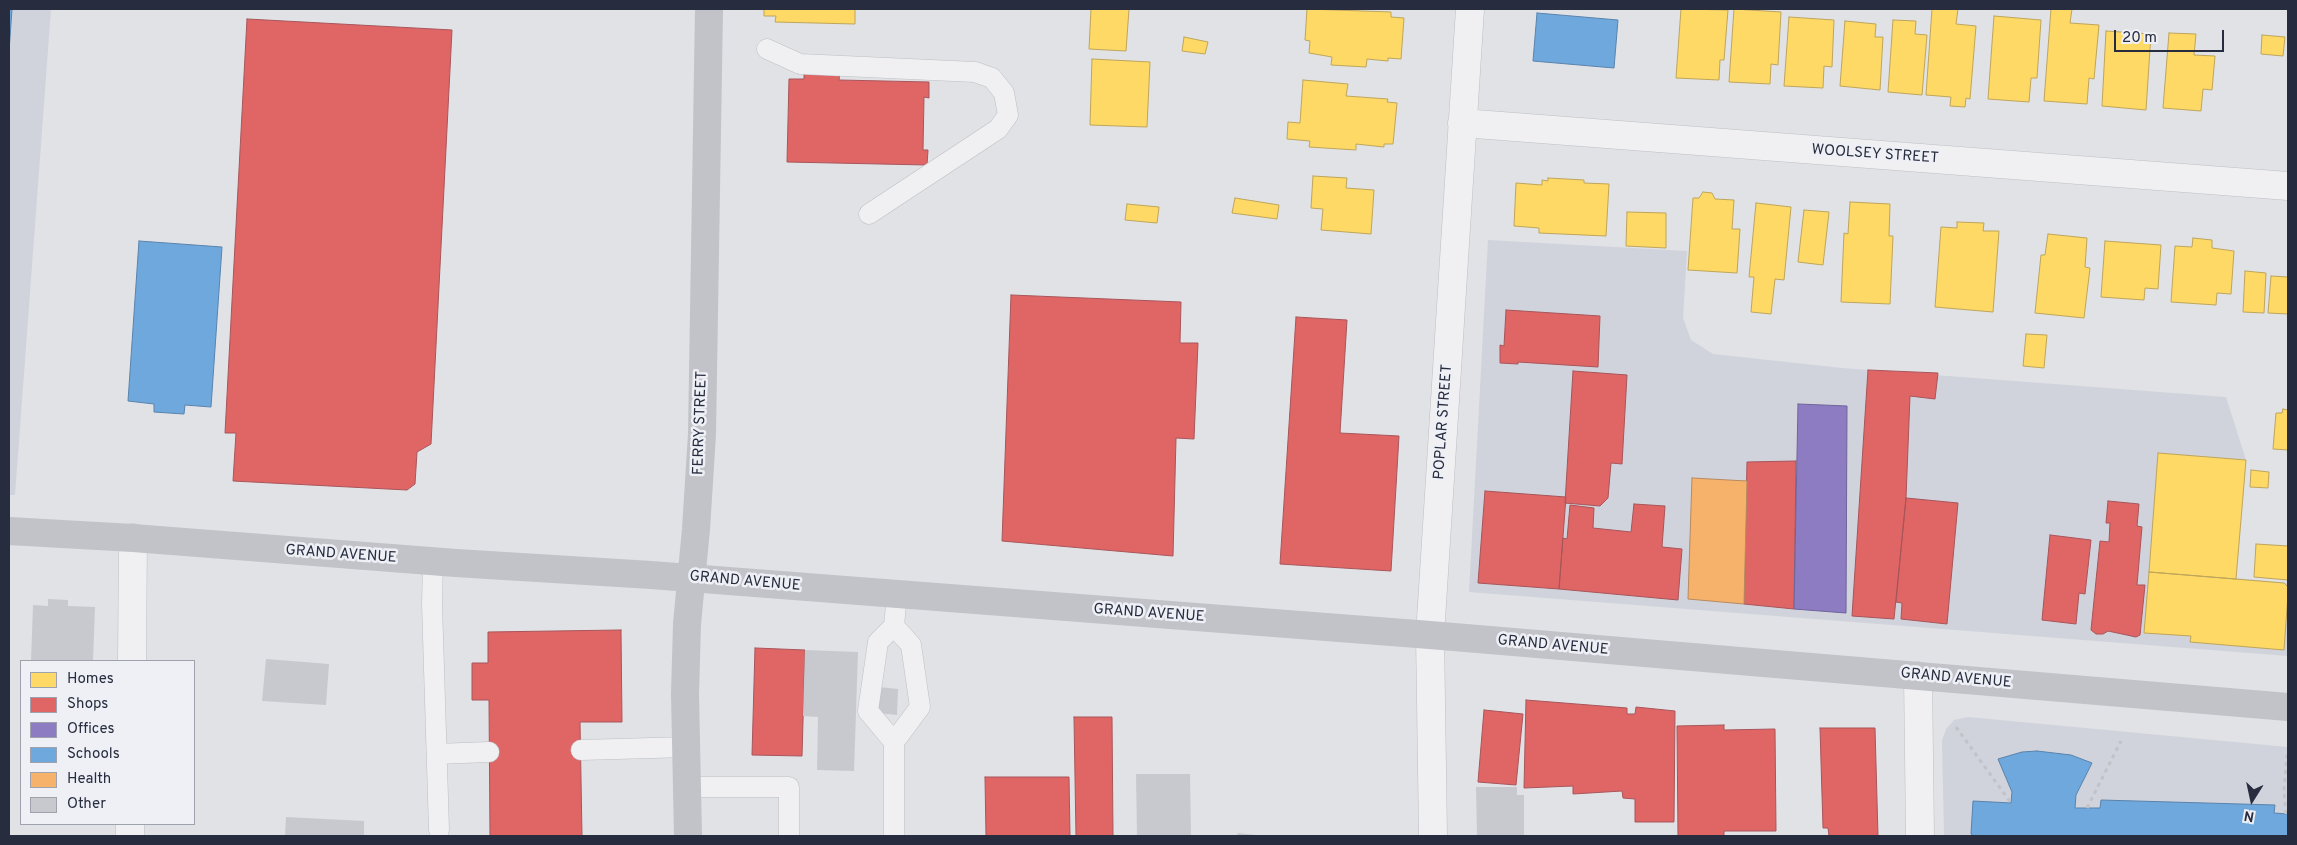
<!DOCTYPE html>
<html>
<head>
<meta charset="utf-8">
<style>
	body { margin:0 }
	#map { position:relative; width:2297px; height:845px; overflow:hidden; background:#e0e2e6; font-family:Overpass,sans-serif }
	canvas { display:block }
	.frame { position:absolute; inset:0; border:10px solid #272d3f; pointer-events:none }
	.legend { position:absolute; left:20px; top:660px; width:175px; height:165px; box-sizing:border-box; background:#eef0f6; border:1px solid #9ea2ad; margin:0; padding:6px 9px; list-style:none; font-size:15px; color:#272d3f }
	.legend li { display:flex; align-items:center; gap:10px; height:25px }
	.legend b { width:25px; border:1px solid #9ea2ad }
	.north { position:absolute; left:2227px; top:775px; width:50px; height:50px; -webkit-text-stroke:4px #eef0f6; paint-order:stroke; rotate:190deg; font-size:14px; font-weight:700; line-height:20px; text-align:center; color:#272d3f }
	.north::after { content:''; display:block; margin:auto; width:18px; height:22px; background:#272d3f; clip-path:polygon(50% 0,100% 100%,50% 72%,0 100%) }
	.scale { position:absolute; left:2114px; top:30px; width:110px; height:22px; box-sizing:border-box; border:2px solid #272d3f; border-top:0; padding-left:6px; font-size:15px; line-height:18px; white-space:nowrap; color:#272d3f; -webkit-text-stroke:4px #eef0f6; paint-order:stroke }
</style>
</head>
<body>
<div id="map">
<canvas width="2297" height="845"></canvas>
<div class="frame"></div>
<ul class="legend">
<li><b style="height:14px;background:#ffd966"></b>Homes</li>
<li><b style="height:14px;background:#e06666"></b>Shops</li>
<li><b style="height:14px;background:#8e7cc3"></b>Offices</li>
<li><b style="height:14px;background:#6fa8dc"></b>Schools</li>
<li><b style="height:14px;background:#f6b26b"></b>Health</li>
<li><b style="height:14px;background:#c7c9ce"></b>Other</li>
</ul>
<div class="north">N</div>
<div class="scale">20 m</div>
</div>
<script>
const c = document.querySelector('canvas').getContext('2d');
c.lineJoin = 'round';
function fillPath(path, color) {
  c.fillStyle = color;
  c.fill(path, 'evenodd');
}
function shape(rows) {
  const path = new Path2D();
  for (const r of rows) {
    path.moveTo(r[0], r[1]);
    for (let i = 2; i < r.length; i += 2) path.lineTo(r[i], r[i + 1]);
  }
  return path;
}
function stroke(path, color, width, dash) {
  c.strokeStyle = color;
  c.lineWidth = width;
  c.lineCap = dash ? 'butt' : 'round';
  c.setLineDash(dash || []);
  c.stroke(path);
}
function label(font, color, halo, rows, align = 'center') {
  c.font = font + ' Overpass,sans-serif';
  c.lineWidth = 5;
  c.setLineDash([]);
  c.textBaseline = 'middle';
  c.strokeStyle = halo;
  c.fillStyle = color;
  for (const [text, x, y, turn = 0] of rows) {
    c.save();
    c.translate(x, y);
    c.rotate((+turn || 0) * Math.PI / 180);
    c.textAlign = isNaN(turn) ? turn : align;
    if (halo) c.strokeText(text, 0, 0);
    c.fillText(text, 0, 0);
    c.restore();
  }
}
const built = shape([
	[9,9,51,9,15,495,9,495],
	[1488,240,1687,251,1683,318,1691,340,1713,354,1842,368,2226,397,2246,460,2236,578,2288,583,2288,656,1469,592],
	[1968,717,2288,747,2288,836,1944,836,1942,741,1946,729,1954,720]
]);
const homes = shape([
	[764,9,855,9,855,24,775,22,776,16,764,16,764,9],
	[1091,9,1129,9,1126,51,1089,49,1091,9],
	[1307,9,1391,12,1391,17,1404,18,1401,59,1388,58,1388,61,1367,59,1366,67,1331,65,1332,57,1309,53,1310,41,1305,40,1307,9],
	[1681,9,1728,10,1724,60,1720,60,1719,80,1676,78,1681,9],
	[1734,9,1781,12,1778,65,1771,64,1770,84,1729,82,1734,9],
	[1932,9,1958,9,1956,24,1976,26,1970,99,1966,98,1965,107,1950,106,1951,97,1926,95,1932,9],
	[2051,9,2072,9,2070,23,2099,25,2094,79,2089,78,2087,104,2044,101,2051,9],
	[1994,16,2041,20,2037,78,2031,78,2029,102,1988,99,1994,16],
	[1789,17,1834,20,1832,67,1824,66,1823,88,1784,86,1789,17],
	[1893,20,1916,21,1915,34,1927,35,1922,95,1888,92,1893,20],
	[1845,21,1876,24,1875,37,1883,37,1880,90,1840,86,1845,21],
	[2106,31,2151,34,2146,110,2102,106,2106,31],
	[2169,33,2196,34,2194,55,2215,56,2212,90,2203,89,2201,111,2163,108,2169,33],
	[2262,35,2285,37,2283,56,2261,54,2262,35],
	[1184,37,1208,42,1205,54,1182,51,1184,37],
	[1092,59,1150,62,1147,127,1090,125,1092,59],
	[1303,80,1348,84,1346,96,1388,99,1387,102,1397,103,1393,144,1384,144,1384,147,1356,144,1356,150,1309,147,1310,141,1287,139,1288,122,1300,123,1303,80],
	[1313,176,1347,178,1346,188,1374,190,1371,234,1321,230,1323,209,1311,208,1313,176],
	[1548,178,1584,180,1584,183,1609,184,1606,236,1539,233,1539,228,1514,226,1516,183,1542,185,1542,180,1548,181,1548,178],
	[1703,192,1712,193,1715,199,1734,200,1732,229,1740,229,1737,273,1688,270,1693,198,1699,198,1703,192],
	[1235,198,1279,205,1277,219,1232,213,1235,198],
	[1850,202,1890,204,1889,236,1893,236,1890,304,1841,302,1844,233,1848,234,1850,202],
	[1756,203,1791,207,1784,280,1775,279,1771,314,1751,312,1754,277,1749,277,1756,203],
	[1127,204,1159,207,1157,223,1125,220,1127,204],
	[1804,210,1829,212,1823,265,1798,262,1804,210],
	[1627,212,1666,213,1666,248,1626,246,1627,212],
	[1957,222,1984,223,1983,231,1999,231,1993,312,1935,307,1941,227,1957,228,1957,222],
	[2048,234,2087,238,2085,267,2090,268,2084,318,2035,313,2041,255,2045,255,2048,234],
	[2193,238,2212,240,2212,248,2234,251,2231,294,2217,293,2216,305,2171,302,2175,246,2192,247,2193,238],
	[2105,241,2161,245,2158,289,2145,288,2144,300,2101,297,2105,241],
	[2245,271,2266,273,2264,313,2243,312,2245,271],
	[2271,276,2288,277,2288,314,2268,313,2271,276],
	[2026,334,2047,335,2044,368,2023,366,2026,334],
	[2283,409,2288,410,2288,450,2273,449,2276,413,2282,413,2283,409],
	[2158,453,2246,460,2236,579,2149,572,2158,453],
	[2251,470,2269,472,2268,488,2250,487,2251,470],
	[2256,544,2288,546,2288,580,2254,577,2256,544],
	[2149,572,2284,583,2288,587,2288,594,2284,650,2190,642,2191,636,2144,633,2149,572]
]);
const shops = shape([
	[247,19,452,30,431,444,417,452,415,484,407,490,233,481,236,433,225,433,247,19],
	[804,70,840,71,839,80,929,82,929,98,924,97,923,150,928,150,927,165,787,162,789,79,804,79,804,70],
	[1011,295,1181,302,1180,343,1198,343,1194,439,1176,438,1173,556,1002,541,1011,295],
	[1506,310,1600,316,1598,367,1518,362,1518,364,1500,363,1500,345,1504,346,1506,310],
	[1296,317,1347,320,1340,433,1399,436,1391,571,1280,564,1296,317],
	[1868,370,1938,373,1935,399,1910,396,1906,498,1894,619,1852,616,1868,370],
	[1573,371,1627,375,1622,464,1611,463,1608,498,1600,506,1565,503,1573,371],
	[1796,461,1794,609,1744,604,1747,462,1796,461],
	[1485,491,1566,497,1559,589,1478,583,1485,491],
	[1906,498,1958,503,1947,624,1901,619,1902,603,1896,602,1906,498],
	[2108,501,2139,504,2137,526,2142,527,2137,585,2145,585,2140,635,2136,637,2108,631,2103,634,2096,634,2091,630,2100,541,2109,542,2110,523,2106,523,2108,501],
	[1634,504,1665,506,1662,547,1682,549,1678,600,1559,589,1563,538,1567,539,1570,505,1594,508,1593,528,1631,532,1634,504],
	[2050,535,2091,540,2085,594,2079,593,2076,624,2042,620,2050,535],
	[621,630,622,722,580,722,582,836,490,836,489,700,472,700,472,663,488,663,488,632,621,630],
	[755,648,805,650,802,756,752,755,755,648],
	[1526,700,1627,708,1627,714,1635,714,1636,707,1675,711,1674,822,1635,822,1635,799,1623,798,1622,791,1573,794,1573,786,1524,788,1526,700],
	[1484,710,1523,714,1516,785,1478,782,1484,710],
	[1074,717,1112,717,1113,836,1076,836,1074,717],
	[1724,725,1724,730,1775,729,1776,831,1724,831,1724,836,1678,836,1677,726,1724,725],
	[1820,728,1875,728,1878,836,1829,836,1828,828,1823,828,1820,728],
	[985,777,1069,777,1070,836,986,836,985,777]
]);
const offices = shape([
	[1798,404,1847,406,1846,613,1794,609,1798,404]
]);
const schools = shape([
	[9,9,12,9,9,52,9,9],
	[1537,13,1618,20,1614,68,1533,61,1537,13],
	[139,241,222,247,211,407,185,405,184,414,154,412,154,404,128,401,139,241],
	[2037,751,2071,755,2092,763,2076,795,2075,808,2100,808,2101,800,2275,805,2274,813,2288,814,2288,836,1974,836,1971,834,1973,801,2011,803,2012,792,1998,759,2022,752,2037,751]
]);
const health = shape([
	[1692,478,1747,481,1744,604,1688,599,1692,478]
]);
const building = shape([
	[48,599,68,600,68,606,95,607,93,661,31,661,33,605,48,606],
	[805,650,858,652,854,771,817,770,818,717,803,716],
	[266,659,329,664,326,705,262,701],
	[879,687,898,689,897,715,878,713],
	[1136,774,1190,774,1191,836,1137,836],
	[1476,787,1517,787,1517,795,1524,795,1524,836,1477,836],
	[286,817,364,821,364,836,285,836],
	[1238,833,1256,835,1256,836,1237,836]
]);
const path = shape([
	[1956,727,2011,803],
	[2087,808,2121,741],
	[2286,814,2284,790,2287,755]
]);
const lane = shape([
	[767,49,800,64,975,72,992,78,1004,93,1008,115,998,129,869,214],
	[433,562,432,604,439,830],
	[894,742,868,711,878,642,894,626,897,594],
	[581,750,687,747],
	[437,754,489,752],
	[687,787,789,787,789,836],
	[894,836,894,742,920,707,911,645,894,626]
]);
const street = shape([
	[1462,123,2288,186],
	[132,661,133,538],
	[1918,676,1920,836],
	[130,836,130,824],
	[1433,836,1430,635,1470,9]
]);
const secondary = shape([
	[9,531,133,538,456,563,651,575,1430,635,2288,707],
	[688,836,685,694,687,624,696,529,702,434,709,9]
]);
const streetNames = [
	["WOOLSEY STREET",1875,155,4],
	["POPLAR STREET",1444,422,-86],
	["FERRY STREET",701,423,-88],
	["GRAND AVENUE",341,555,4],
	["GRAND AVENUE",745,582,5],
	["GRAND AVENUE",1149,614,4],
	["GRAND AVENUE",1553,646,5],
	["GRAND AVENUE",1956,679,5]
];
fillPath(built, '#d0d3db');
fillPath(homes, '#ffd966');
stroke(homes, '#bea55a', 1);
fillPath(shops, '#e06666');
stroke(shops, '#a8555a', 1);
fillPath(offices, '#8e7cc3');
stroke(offices, '#6f649b', 1);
fillPath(schools, '#6fa8dc');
stroke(schools, '#5983ad', 1);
fillPath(health, '#f6b26b');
stroke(health, '#b88a5e', 1);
fillPath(building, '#c7c9ce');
stroke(lane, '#bdbfc3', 21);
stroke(street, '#bdbfc3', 29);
stroke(path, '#c2c3c9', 3, [4, 4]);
stroke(lane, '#f0f0f2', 20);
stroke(street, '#f0f0f2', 28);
stroke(secondary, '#c1c3c8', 28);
label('15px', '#272d3f', '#eef0f6', streetNames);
</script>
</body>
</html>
